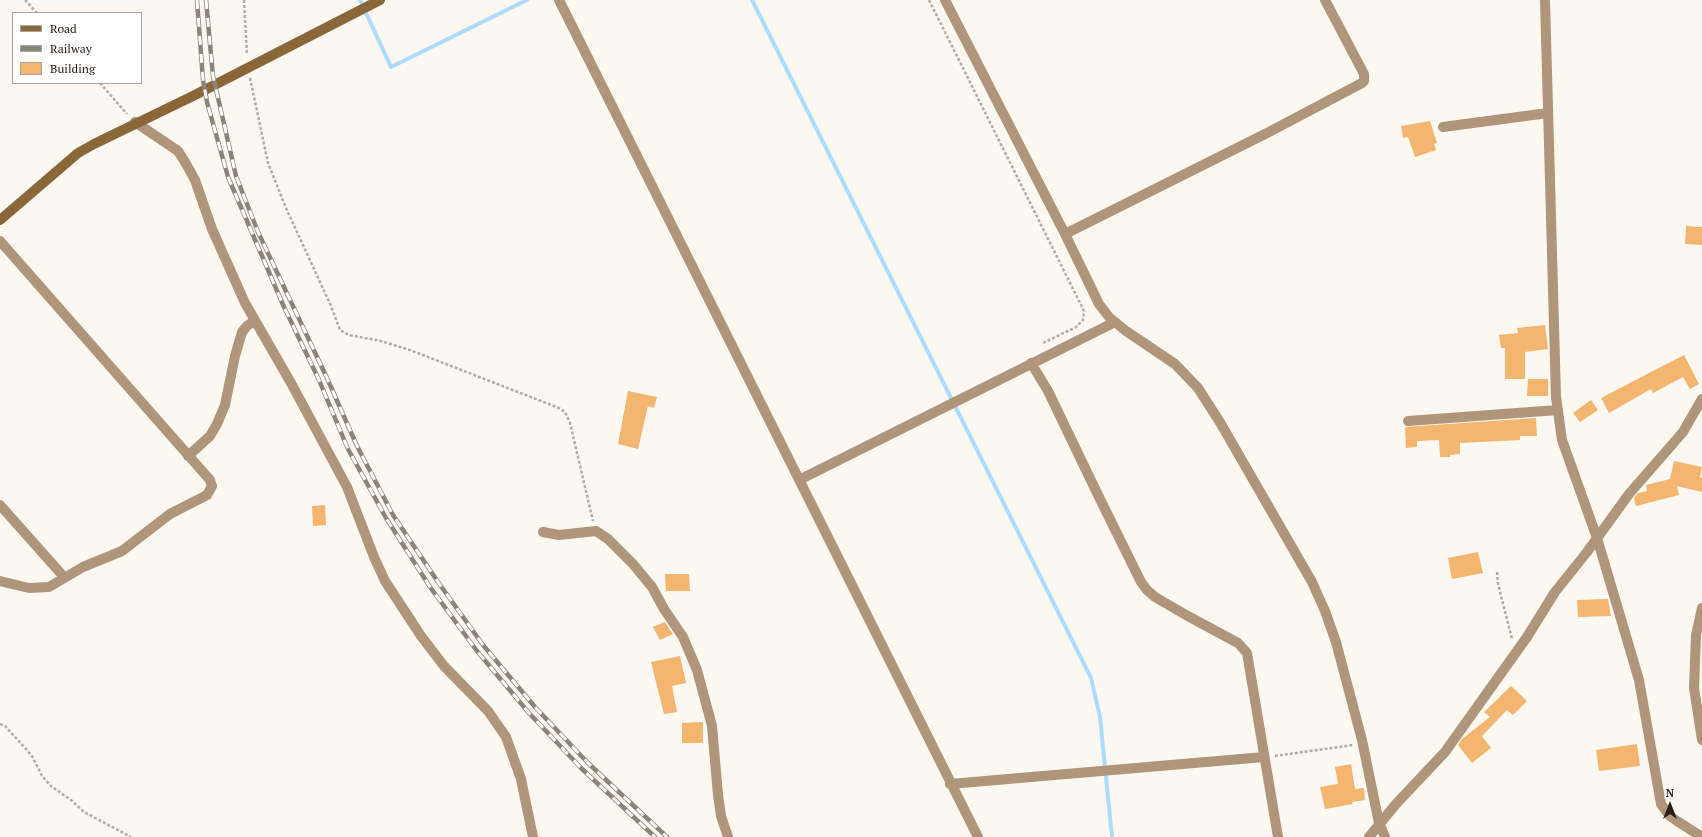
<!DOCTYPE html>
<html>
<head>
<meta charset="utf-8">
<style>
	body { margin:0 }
	#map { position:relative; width:1702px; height:837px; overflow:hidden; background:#fbf7f1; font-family:"PT Serif",serif }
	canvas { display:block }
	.legend { position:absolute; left:12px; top:12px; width:130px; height:72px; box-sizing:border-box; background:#fff; border:1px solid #a9a6a2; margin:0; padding:5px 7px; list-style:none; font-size:12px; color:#292117 }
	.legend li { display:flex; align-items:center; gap:8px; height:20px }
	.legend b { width:20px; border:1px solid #a9a6a2 }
	.north { position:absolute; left:1650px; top:785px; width:40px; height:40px; -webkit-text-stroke:3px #fff; paint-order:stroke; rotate:0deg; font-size:11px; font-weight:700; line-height:16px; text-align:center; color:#292117 }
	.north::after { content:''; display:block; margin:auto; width:14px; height:18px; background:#292117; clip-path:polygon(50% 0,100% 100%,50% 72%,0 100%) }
</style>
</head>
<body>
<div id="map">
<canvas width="1702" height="837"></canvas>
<ul class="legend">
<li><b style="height:5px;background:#8a663b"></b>Road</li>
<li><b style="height:5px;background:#8a847b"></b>Railway</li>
<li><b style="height:11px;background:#f2b671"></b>Building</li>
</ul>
<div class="north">N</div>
</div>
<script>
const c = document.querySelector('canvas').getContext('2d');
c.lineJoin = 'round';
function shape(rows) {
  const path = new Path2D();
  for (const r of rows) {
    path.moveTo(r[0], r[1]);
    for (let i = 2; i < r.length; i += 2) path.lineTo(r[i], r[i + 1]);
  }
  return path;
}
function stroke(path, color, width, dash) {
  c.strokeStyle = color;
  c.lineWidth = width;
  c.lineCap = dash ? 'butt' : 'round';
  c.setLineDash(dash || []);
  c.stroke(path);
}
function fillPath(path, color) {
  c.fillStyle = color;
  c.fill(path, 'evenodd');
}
const stream = shape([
	[360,0,391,67,527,0],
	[752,0,1091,678,1100,717,1112,837]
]);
const building = shape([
	[1430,121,1437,143,1434,144,1436,150,1415,157,1408,137,1403,138,1401,126],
	[1686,226,1702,227,1702,245,1685,244],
	[1545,325,1548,349,1525,352,1525,379,1505,379,1505,348,1501,348,1499,335,1518,333,1517,328],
	[1684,355,1699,384,1690,389,1683,377,1653,393,1651,389,1609,413,1601,398],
	[1528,379,1548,379,1548,396,1527,396],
	[628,391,657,397,654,408,648,406,638,449,618,444],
	[1591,400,1598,410,1580,422,1573,413],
	[1536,418,1537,436,1520,436,1520,440,1460,443,1460,454,1450,455,1450,457,1440,457,1439,440,1417,441,1417,447,1406,448,1405,427],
	[1674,461,1702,467,1700,477,1702,478,1702,492,1677,486,1679,495,1636,506,1634,498,1638,493,1647,491,1646,485,1670,479],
	[325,505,326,525,313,526,312,506],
	[1478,552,1483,573,1452,579,1448,558],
	[665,574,689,574,690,591,666,591],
	[1608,599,1611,616,1578,617,1577,600],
	[665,622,673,634,660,640,653,627],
	[680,656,686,683,672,686,677,712,664,714,651,662],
	[1511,686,1527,701,1513,715,1507,710,1482,736,1491,748,1472,763,1458,745,1462,739,1490,717,1484,712],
	[703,722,703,743,682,743,682,723],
	[1637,744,1640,766,1599,771,1596,750],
	[1351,764,1355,789,1364,788,1365,800,1352,802,1353,804,1325,809,1320,787,1338,784,1335,767]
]);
const path = shape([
	[25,0,37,13],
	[244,0,247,55],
	[929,0,1084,311,1083,320,1076,327,1043,343],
	[250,78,268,163,286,208,331,306,340,330,349,335,381,341,410,350,559,408,565,412,570,423,593,521],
	[100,83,127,114],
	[1497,572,1498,584,1512,639],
	[0,724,5,726,26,749,32,756,42,776,51,786,71,800,84,812,131,837],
	[1275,756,1353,745]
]);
const street = shape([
	[559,0,978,837],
	[945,0,1065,234,1099,304,1109,317,1126,331,1175,364,1198,388,1221,424,1312,582,1325,611,1336,642,1362,740,1379,823,1385,837],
	[1545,0,1556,397,1560,426,1562,440,1597,538,1639,680,1661,804,1670,816,1677,821,1702,837],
	[135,122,178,151,185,162,195,180,212,229,245,303,291,383,347,487,374,557,385,581,421,636,444,666,488,711,506,737,521,779,533,837],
	[1443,127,1548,113],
	[1065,234,1269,132,1362,83,1364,81,1364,74,1325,0],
	[0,241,210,480,212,486,207,495,170,514,122,551,83,567,49,587,29,588,0,581],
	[1031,363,1048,391,1098,495,1141,582,1147,590,1155,597,1186,615,1238,643,1247,653,1278,837],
	[1408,421,1558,410],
	[188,456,210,436,217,424,225,405,235,356,242,332,247,326,254,321],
	[799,480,1115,322],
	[0,505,64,577],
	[543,532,559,535,596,531,608,539,633,564,652,587,664,609,683,637,697,670,712,726,718,795,721,816,728,837],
	[1702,608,1696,635,1694,688,1702,740],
	[950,784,1264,757],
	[1369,837,1396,804,1445,752,1527,637,1555,592,1587,552,1629,494,1683,432,1702,399]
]);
const secondary = shape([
	[0,220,78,153,94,144,193,96,380,0]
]);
const rail = shape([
	[197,0,203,80,207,102,228,177,284,307,319,380,348,449,386,518,430,587,477,651,529,713,582,769,655,837],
	[206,0,213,76,236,176,258,232,327,378,357,446,393,515,438,582,483,645,535,707,588,763,667,837]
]);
stroke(stream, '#aedbfd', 4);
fillPath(building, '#f2b671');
stroke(path, '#b2ada6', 2.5, [3, 2]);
stroke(street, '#af9579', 10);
stroke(secondary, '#8a663b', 10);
stroke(rail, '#8a847b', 4.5);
stroke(rail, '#fff', 3, [9]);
</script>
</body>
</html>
